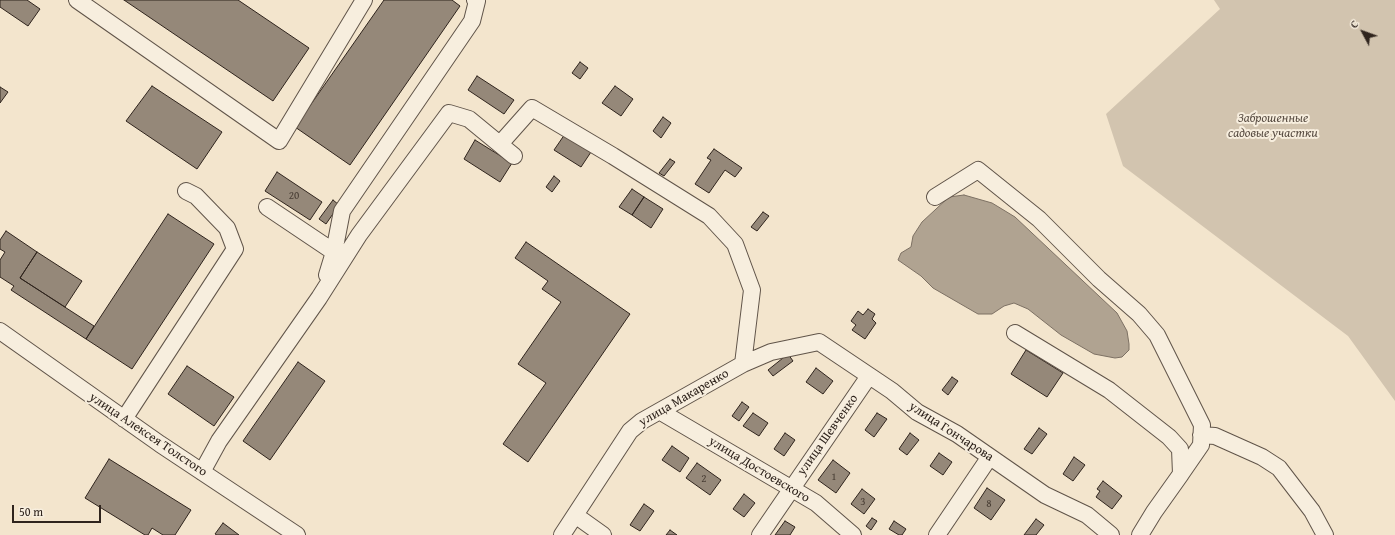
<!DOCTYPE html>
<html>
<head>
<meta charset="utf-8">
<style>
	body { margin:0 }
	#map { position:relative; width:1395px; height:535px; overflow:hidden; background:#f3e5cd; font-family:"Gentium Book Plus",serif }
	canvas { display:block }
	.north { position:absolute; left:1343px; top:12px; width:40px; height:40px; -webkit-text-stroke:3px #f7eede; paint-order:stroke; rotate:311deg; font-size:11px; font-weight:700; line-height:16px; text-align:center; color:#2f241d }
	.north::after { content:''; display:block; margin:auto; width:14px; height:18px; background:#2f241d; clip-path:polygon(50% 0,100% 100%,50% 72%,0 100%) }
	.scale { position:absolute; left:12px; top:505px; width:89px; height:18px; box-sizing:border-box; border:2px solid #2f241d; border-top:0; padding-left:5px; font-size:12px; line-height:14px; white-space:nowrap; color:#2f241d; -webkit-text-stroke:3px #f7eede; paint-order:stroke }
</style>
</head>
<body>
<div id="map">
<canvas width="1395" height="535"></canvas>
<div class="north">С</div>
<div class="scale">50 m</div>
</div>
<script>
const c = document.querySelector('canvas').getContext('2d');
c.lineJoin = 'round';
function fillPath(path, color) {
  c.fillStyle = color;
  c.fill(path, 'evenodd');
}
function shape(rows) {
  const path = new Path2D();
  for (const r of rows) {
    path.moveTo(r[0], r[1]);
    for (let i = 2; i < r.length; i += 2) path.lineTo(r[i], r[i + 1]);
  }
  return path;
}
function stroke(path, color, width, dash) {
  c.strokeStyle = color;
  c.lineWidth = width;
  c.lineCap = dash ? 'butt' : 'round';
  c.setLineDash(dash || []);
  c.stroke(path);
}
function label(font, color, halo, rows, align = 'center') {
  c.font = font + ' "Gentium Book Plus",serif';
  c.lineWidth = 4;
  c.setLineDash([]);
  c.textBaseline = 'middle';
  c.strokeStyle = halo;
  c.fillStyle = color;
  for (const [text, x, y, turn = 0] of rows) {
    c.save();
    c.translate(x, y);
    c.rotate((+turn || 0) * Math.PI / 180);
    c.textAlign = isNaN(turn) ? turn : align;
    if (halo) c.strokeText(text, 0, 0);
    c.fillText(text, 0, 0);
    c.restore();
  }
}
const green = shape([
	[1214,0,1395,0,1395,401,1348,336,1123,166,1106,114,1220,9]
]);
const water = shape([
	[964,195,992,203,1015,217,1117,313,1127,331,1129,344,1129,350,1122,357,1115,358,1094,354,1061,335,1028,309,1014,303,1004,306,992,314,978,314,933,288,921,276,898,260,901,253,911,247,913,236,922,222,949,197,964,195]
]);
const building = shape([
	[0,0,27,0,40,9,28,26,0,7,0,0],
	[124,0,238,0,309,48,273,101,124,0],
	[384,0,452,0,460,6,350,165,295,127,384,0],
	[580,62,588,68,580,79,572,73,580,62],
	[477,76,514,100,504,114,468,90,477,76],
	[152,86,222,132,197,169,126,121,152,86],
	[615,86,633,99,621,116,602,103,615,86],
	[0,87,8,92,0,103,0,87],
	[663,117,671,123,661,138,653,131,663,117],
	[565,134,591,152,581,167,554,150,565,134],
	[475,140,512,163,500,182,464,159,475,140],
	[714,149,742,168,735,177,725,170,709,193,695,184,711,160,707,158,714,149],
	[670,159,675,162,664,176,659,173,670,159],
	[277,172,322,202,310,220,265,191,277,172],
	[554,176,560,181,552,192,546,187,554,176],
	[632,189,644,197,632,215,619,207,632,189],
	[644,197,663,209,651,228,632,215,644,197],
	[333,200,339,205,326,224,319,219,333,200],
	[763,212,769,216,757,231,751,227,763,212],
	[168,214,214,244,132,369,86,339,168,214],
	[6,231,37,252,20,278,94,326,86,339,11,290,14,286,0,277,0,260,5,252,0,249,0,240,6,231],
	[526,242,630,314,528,462,503,444,546,383,518,364,561,302,542,289,548,281,515,258,526,242],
	[37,252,82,281,65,307,20,278,37,252],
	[868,309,875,314,872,319,876,323,865,339,852,330,856,325,851,321,858,311,863,315,868,309],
	[1026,350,1063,373,1047,397,1011,374,1026,350],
	[788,354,793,361,773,376,768,370,788,354],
	[298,362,325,381,270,460,243,441,298,362],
	[187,366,234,397,214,426,168,394,187,366],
	[816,368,833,381,823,394,806,382,816,368],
	[952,377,958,381,948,395,942,390,952,377],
	[742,402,749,407,739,421,732,416,742,402],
	[753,413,768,423,759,436,743,426,753,413],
	[877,413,887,419,874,437,865,430,877,413],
	[1039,428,1047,434,1032,454,1024,449,1039,428],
	[785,433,795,440,784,456,774,449,785,433],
	[910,433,919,440,907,455,899,449,910,433],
	[672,446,689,458,680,472,662,460,672,446],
	[939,453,952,462,943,475,930,466,939,453],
	[1074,457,1085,465,1073,481,1063,474,1074,457],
	[109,459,191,510,175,535,163,535,152,528,148,535,145,535,85,498,109,459],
	[833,460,850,473,836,493,818,480,833,460],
	[697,463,721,480,710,495,686,478,697,463],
	[1103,481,1122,496,1112,509,1096,497,1100,491,1097,489,1103,481],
	[987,488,1005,500,991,520,974,508,987,488],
	[862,489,875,499,864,514,851,504,862,489],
	[744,494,755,503,744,517,733,509,744,494],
	[644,504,654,511,640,531,630,525,644,504],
	[872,518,877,521,871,530,866,526,872,518],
	[1036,519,1044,525,1036,535,1024,535,1036,519],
	[785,521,795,527,790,535,775,535,785,521],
	[894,521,906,529,902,535,899,535,889,529,894,521],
	[223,523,239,535,217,535,215,534,223,523],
	[670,530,677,535,666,535,670,530]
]);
const minor = shape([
	[77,0,279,141,364,0],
	[500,144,532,108,613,156,709,216,735,244,752,290,743,364],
	[935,197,978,170,1039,219,1099,279,1139,314,1157,335,1202,425,1201,445,1181,474],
	[267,207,334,252],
	[327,275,334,252,342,211,472,21,477,1,475,0],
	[0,331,160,444,297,535],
	[1015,333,1109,390,1169,437,1180,449,1181,474,1154,512,1140,535],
	[661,412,816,503,853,535],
	[124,419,235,249,227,228,196,196,186,191],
	[1201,435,1215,436,1262,457,1279,468,1312,511,1325,535],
	[202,472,219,441,319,298,359,235,449,113,469,119,514,156],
	[575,515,603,535],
	[562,535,630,431,642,421,743,364,771,352,819,342,892,391,917,412,957,434,1045,495,1087,515,1111,535],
	[760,535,869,376],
	[937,535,989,458]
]);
const numberNames = [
	["20",294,196],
	["1",834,477],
	["2",704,479],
	["3",863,502],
	["8",989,504]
];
const parkNames = [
	["Заброшенные",1273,119],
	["садовые участки",1273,134]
];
const streetNames = [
	["улица Макаренко",684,398,-30],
	["улица Гончарова",951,432,33],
	["улица Алексея Толстого",148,435,34],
	["улица Шевченко",828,435,-55],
	["улица Достоевского",759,470,31]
];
fillPath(green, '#d2c4af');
fillPath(water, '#b0a391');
stroke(water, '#7c7063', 1);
fillPath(building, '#958879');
stroke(building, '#2f241d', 1);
stroke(minor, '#605449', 18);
stroke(minor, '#f7eede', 16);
label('11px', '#483d34', null, numberNames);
label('italic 13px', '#584c42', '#f7eede', parkNames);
label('13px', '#2f241d', '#f7eede', streetNames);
</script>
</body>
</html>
